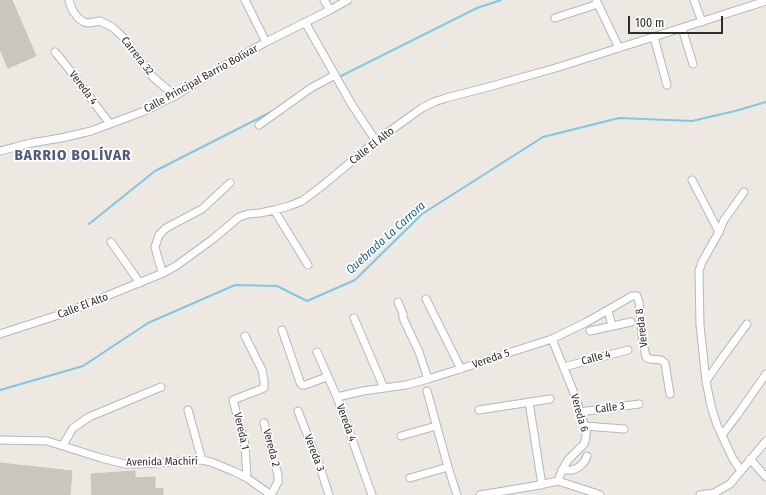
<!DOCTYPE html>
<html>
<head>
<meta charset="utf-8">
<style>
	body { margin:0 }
	#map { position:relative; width:766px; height:495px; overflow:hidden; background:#ede8e1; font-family:"Fira Sans Condensed",sans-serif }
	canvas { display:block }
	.scale { position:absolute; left:628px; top:16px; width:95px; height:18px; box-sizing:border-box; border:2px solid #2d2d2d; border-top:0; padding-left:5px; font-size:12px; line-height:14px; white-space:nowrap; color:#2d2d2d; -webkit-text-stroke:3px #fff; paint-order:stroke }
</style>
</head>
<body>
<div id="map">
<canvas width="766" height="495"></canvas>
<div class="scale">100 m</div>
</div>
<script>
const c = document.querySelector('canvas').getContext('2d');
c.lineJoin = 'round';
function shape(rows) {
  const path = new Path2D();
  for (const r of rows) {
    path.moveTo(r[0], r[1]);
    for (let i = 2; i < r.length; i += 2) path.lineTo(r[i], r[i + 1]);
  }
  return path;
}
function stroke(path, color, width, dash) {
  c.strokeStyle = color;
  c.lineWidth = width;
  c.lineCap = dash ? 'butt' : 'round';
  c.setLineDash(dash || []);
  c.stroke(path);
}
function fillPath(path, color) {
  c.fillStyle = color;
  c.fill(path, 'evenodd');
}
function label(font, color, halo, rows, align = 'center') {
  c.font = font + ' "Fira Sans Condensed",sans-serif';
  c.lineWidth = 3.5;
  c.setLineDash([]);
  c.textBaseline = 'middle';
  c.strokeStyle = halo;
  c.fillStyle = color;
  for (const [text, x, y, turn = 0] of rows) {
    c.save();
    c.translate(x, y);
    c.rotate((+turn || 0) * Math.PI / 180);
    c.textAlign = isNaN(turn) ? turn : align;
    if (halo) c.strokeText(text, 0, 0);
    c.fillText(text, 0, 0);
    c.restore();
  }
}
const stream = shape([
	[339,77,477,8,501,0],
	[316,89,335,79],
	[89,224,155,171,273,111],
	[0,390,83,366,148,323,235,285,277,286,307,301,355,280,422,214,543,137,619,118,692,121,735,111,766,102]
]);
const building = shape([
	[0,0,12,0,36,56,8,68,0,49,0,0],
	[0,463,72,471,70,495,0,495,0,463],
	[135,471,135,478,155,477,155,489,163,488,163,495,92,495,91,474,135,471]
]);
const minor = shape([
	[69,0,70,4,73,11,78,18,84,22,89,23,100,21,112,27,123,37,153,77,175,96],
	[245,0,266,42],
	[324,0,330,10],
	[596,0,619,48],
	[694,0,702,22],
	[555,18,598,4],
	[305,22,352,105,376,141],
	[682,28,693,64],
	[654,37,667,85],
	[55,52,65,64,110,124],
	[259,125,311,88,335,75],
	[0,151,31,143,61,138,91,131,142,112,175,96,217,70,266,42,330,10,348,0],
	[692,180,719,232],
	[274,210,308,265],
	[111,242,140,283],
	[163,273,159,262,155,247,159,235,166,228,202,209,230,183],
	[426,299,461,369],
	[398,302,403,314,403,318,419,352,428,379],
	[608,310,612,326],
	[354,318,384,388],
	[282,330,300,382,302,385,305,385,327,377],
	[590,331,631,322],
	[0,334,65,313,163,273,176,266,213,239,239,217,248,214,260,213,274,210,289,206,302,201,322,186,376,141,422,108,434,102,446,98,492,86,559,67,766,1],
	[245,336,262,370,264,381,264,388,233,400,245,445,247,478],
	[552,339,574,393,586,430,586,437,584,444,568,460,562,470,558,481],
	[317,352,337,397,372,495],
	[564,367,628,350],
	[706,381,720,361,747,324],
	[427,391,448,467,457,495],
	[337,397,363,391,406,385,428,379,479,363,508,353,552,339,587,322,632,296,637,296,639,302,643,343,646,357,650,359,661,360,665,363,670,394],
	[529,402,542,485],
	[188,410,202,460],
	[479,410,550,399],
	[298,411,320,467,329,495],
	[580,412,639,404],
	[264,423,278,475,278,482,271,495],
	[585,426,624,429],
	[722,435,738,414,766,374],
	[401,436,436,426],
	[0,440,47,441,101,458,125,464,139,464,202,460,211,462,233,471,247,478,271,495],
	[63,445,73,428,89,417,161,387],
	[750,459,766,477],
	[562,470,573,470,579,467,585,461,587,456],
	[741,471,733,459,717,425,711,406,706,381,700,325,699,271,702,262,719,232,724,220,744,192],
	[410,478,448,467],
	[480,495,534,486,558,481,592,492,600,495],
	[700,495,714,493,730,484,766,441]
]);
const streetNames = [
	["Carrera 32",137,56,52],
	["Calle Principal Barrio Bolívar",201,79,-29],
	["Vereda 4",83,88,53],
	["Calle El Alto",372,146,-38],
	["Calle El Alto",83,306,-21],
	["Vereda 8",642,328,-97],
	["Calle 4",596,358,-15],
	["Vereda 5",491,359,-19],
	["Calle 3",610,408,-7],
	["Vereda 6",579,413,74],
	["Vereda 4",346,423,70],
	["Vereda 1",241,431,77],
	["Vereda 2",271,448,75],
	["Vereda 3",314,453,69],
	["Avenida Machirí",162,462,-1]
];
const waterNames = [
	["Quebrada La Carrora",386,238,-42]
];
const districtNames = [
	["BARRIO BOLÍVAR",73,156]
];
stroke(stream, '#81c6e2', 2);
fillPath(building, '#c9c6bf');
stroke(building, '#c8c4bb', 1);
stroke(minor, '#b5b7bf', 9);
stroke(minor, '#fff', 7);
label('11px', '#2d2d2d', '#fff', streetNames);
label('italic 12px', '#1e6790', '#fff', waterNames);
c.letterSpacing = '1px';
label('bold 15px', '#525879', '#fff', districtNames);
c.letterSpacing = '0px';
</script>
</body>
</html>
